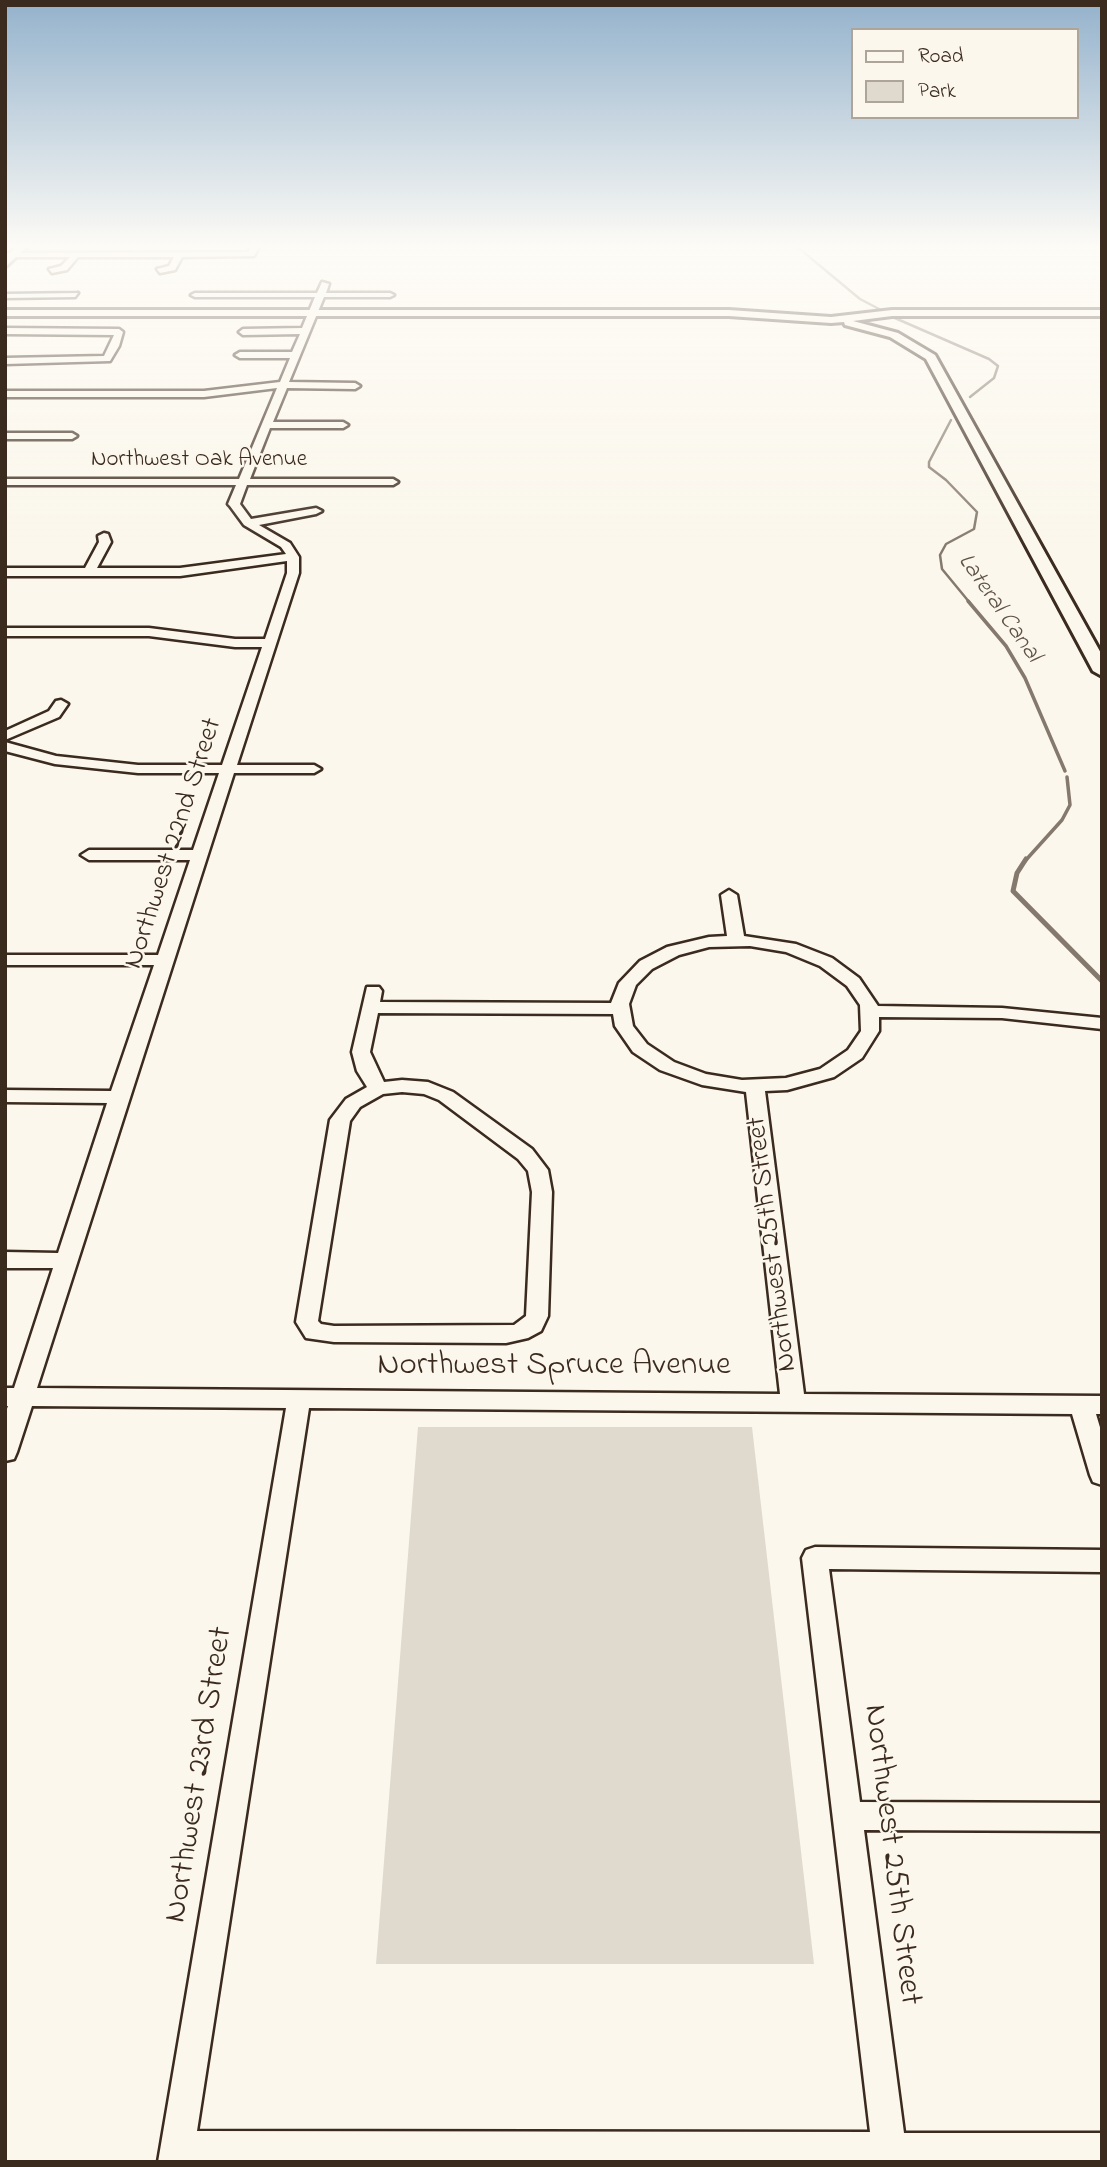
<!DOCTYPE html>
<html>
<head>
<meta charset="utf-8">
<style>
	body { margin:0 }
	#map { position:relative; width:1107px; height:2167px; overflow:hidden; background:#fbf7ec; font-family:"Indie Flower",sans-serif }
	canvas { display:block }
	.frame { position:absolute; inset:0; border:7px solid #3b2a1e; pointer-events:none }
	.legend { position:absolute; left:851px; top:28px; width:228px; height:91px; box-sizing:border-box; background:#fbf7ec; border:2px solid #aea59a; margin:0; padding:9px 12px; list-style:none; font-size:21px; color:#3b2a1e }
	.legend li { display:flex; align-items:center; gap:14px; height:35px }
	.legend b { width:35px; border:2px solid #aea59a }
</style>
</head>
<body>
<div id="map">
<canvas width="1107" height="2167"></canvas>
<div class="frame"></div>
<ul class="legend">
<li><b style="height:9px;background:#fbf7ec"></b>Road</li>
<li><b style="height:19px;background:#dfd9ce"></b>Park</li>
</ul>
</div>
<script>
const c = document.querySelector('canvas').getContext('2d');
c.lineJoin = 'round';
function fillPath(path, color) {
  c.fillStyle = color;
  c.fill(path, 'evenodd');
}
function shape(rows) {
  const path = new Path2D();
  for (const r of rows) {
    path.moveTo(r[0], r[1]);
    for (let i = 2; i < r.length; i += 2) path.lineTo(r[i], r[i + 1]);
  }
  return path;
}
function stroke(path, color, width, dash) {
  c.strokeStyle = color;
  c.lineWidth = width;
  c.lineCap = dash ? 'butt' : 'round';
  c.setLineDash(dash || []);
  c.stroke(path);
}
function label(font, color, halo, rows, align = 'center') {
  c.font = font + ' "Indie Flower",sans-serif';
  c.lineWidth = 5;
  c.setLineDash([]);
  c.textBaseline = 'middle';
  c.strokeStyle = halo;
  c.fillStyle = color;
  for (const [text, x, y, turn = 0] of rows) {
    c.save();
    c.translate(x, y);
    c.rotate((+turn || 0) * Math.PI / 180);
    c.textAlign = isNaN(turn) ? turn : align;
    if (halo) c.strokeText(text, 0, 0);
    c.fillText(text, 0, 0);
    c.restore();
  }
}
const green = shape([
	[418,1427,752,1427,814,1964,376,1964]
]);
const streamFar2 = shape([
	[795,245,860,299,881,310],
	[888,315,989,359,998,366,994,378,970,397],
	[951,420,929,462,929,467,946,480,977,512,974,529,946,544,940,555,942,569,970,603]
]);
const streamFar1 = shape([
	[968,601,1006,646,1025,678,1065,771],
	[1025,861,1062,820,1070,805,1067,777]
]);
const stream = shape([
	[1026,859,1017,873,1013,891,1102,981]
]);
const minor = shape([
	[252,245,260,245,254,256,182,257,175,270,160,273,157,269,169,266,174,257,78,257,67,270,52,273,49,269,61,266,70,257,5,257,5,253,248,252,252,245],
	[322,282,329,284,326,293,390,293,394,295,390,297,324,297,289,382,355,383,360,386,355,389,287,388,273,422,343,422,348,425,343,428,270,428,250,479,393,479,398,482,393,485,247,485,240,504,251,519,316,508,322,511,316,514,259,525,290,543,299,557,299,573,237,765,314,765,321,769,314,773,234,773,37,1388,780,1394,746,1092,702,1085,660,1070,633,1052,615,1026,613,1014,378,1013,370,1052,384,1082,402,1080,428,1082,453,1092,532,1149,548,1170,552,1192,548,1316,541,1331,528,1338,506,1343,334,1342,306,1338,296,1322,330,1120,346,1099,367,1087,357,1071,352,1052,367,987,379,987,382,991,380,1002,611,1003,619,983,640,961,667,947,709,937,727,936,721,895,729,890,737,895,744,936,796,944,832,958,859,978,878,1006,1002,1008,1102,1018,1102,1029,1002,1018,879,1017,879,1031,862,1058,834,1077,787,1090,765,1091,804,1394,1102,1396,1102,1414,1096,1414,1102,1434,1102,1485,1093,1482,1090,1475,1072,1414,309,1408,197,2131,870,2132,802,1558,806,1550,815,1547,1102,1550,1102,1572,829,1569,860,1802,1102,1803,1102,1831,864,1830,904,2133,1102,2133,1102,2162,158,2162,286,1408,32,1406,17,1452,14,1459,5,1461,5,1414,8,1406,5,1406,5,1388,14,1388,53,1268,5,1268,5,1252,58,1253,107,1103,5,1102,5,1090,111,1091,154,965,5,965,5,955,158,955,190,860,89,860,81,855,89,850,193,850,219,773,138,773,55,764,5,751,5,742,56,756,138,765,222,765,262,647,235,647,149,636,5,636,5,628,149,628,235,639,265,639,287,573,287,561,180,576,5,576,5,568,85,568,99,542,98,536,104,533,108,534,111,542,97,568,180,568,286,554,281,547,244,525,230,506,228,504,236,485,5,485,5,479,239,479,277,388,204,397,5,397,5,391,204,391,280,382,290,358,240,358,235,355,240,352,292,352,300,334,243,335,239,332,243,329,302,328,315,297,195,297,191,295,195,293,317,293,322,282],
	[750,946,786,952,820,966,847,986,860,1005,861,1031,848,1050,820,1069,786,1078,742,1080,706,1074,674,1062,647,1044,633,1026,629,1004,636,985,652,969,679,955,709,947,750,946],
	[402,1092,424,1094,439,1100,518,1159,528,1171,532,1192,526,1316,514,1325,334,1326,321,1324,318,1321,350,1121,360,1107,383,1094,402,1092],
	[78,293,75,297,5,298,5,294,78,293],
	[5,328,119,329,123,332,119,346,110,361,5,364,5,358,104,356,114,335,5,334,5,328],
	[5,433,72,433,77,436,72,439,5,439,5,433],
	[61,700,68,704,59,717,5,740,5,731,49,711,56,701,61,700]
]);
const tertiary = shape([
	[5,310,729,310,831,317,892,310,1102,310,1102,316,892,316,853,321,898,333,935,355,1102,655,1102,676,1093,671,926,359,890,337,845,325,844,322,831,323,729,316,5,316,5,310]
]);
const secondary = shape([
	[18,245,29,245,5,267,5,258,18,245]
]);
const farStreetnames = [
	["Northwest Oak Avenue",199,461]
];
const farWaternames = [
	["Lateral Canal",998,609,55]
];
const streetNames = [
	["Northwest 22nd Street",175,844,-72],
	["Northwest 25th Street",774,1244,-97]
];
const nearStreetnames = [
	["Northwest Spruce Avenue",554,1368],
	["Northwest 23rd Street",201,1775,-81],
	["Northwest 25th Street",890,1855,83]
];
fillPath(green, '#dfd9ce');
stroke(streamFar2, '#85796d', 2.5);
stroke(streamFar1, '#85796d', 3.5);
stroke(stream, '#85796d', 5);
stroke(minor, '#3b2a1e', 5);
stroke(tertiary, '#3b2a1e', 6);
stroke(secondary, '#3b2a1e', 6);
fillPath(minor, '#fbf7ec');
fillPath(tertiary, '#fbf7ec');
fillPath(secondary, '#fbf7ec');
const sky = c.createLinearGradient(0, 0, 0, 548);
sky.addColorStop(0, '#94b2cc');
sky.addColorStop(0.45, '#fdfbf6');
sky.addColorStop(1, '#fdfbf600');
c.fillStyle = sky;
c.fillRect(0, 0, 1107, 548);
label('23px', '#3b2a1e', '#fbf7ec', farStreetnames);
label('italic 24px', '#605246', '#fbf7ec', farWaternames);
label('28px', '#3b2a1e', '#fbf7ec', streetNames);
label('33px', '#3b2a1e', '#fbf7ec', nearStreetnames);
</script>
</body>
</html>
